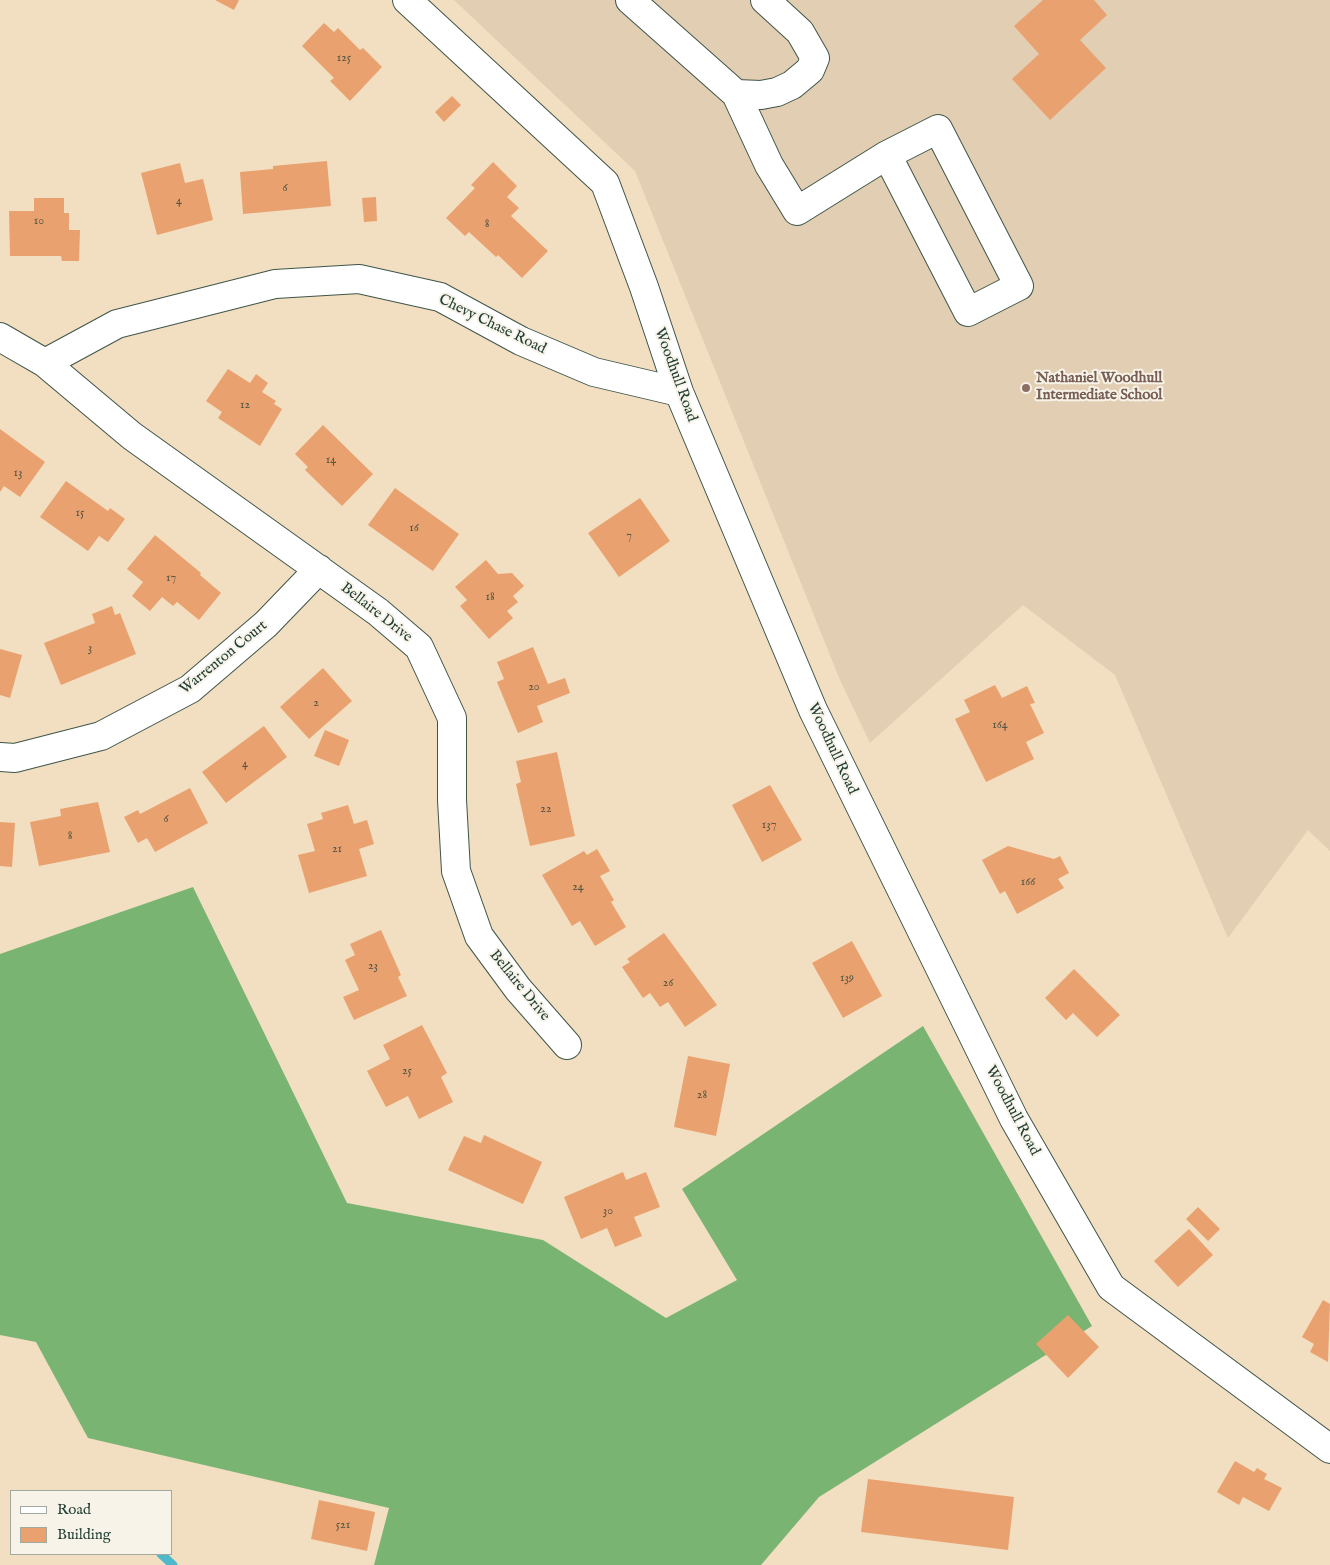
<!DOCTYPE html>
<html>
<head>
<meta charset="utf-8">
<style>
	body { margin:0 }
	#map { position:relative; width:1330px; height:1565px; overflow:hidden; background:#f2dec0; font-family:"IM FELL English",serif }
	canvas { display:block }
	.legend { position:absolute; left:10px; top:1490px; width:162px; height:65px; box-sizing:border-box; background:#f7f3e8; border:1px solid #a1aaa0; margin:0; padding:6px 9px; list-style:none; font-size:15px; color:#1f3d34 }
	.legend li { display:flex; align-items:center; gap:10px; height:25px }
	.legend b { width:25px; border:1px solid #a1aaa0 }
</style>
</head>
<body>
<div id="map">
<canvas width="1330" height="1565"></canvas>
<ul class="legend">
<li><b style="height:6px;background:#fff"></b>Road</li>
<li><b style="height:14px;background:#e9a26f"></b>Building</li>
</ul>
</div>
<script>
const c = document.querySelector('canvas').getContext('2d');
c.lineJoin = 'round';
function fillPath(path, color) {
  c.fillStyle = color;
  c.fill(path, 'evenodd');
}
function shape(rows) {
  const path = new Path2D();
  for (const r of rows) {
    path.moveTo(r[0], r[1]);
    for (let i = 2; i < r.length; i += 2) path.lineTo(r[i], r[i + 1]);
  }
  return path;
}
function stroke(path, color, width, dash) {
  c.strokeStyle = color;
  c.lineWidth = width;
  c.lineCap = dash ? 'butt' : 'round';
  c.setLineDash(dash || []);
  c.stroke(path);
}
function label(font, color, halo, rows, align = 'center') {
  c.font = font + ' "IM FELL English",serif';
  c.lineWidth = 4;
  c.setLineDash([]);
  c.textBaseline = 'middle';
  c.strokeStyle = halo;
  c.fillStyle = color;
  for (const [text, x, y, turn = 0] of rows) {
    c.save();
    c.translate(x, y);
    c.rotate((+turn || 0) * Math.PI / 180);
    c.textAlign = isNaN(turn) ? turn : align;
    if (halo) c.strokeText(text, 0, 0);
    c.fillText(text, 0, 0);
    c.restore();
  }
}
const built = shape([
	[454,0,1330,0,1330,851,1308,830,1228,938,1115,675,1023,605,870,743,840,680,635,171]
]);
const forest = shape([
	[193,887,347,1203,543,1240,666,1318,737,1280,682,1189,923,1026,1092,1326,819,1497,761,1565,374,1565,389,1508,88,1438,36,1342,0,1335,0,954]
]);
const stream = shape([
	[161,1554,173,1565]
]);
const building = shape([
	[215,0,239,0,234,10],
	[1043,0,1094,0,1107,15,1080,40,1106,68,1050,120,1012,79,1039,54,1014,26],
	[324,23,334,32,338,28,360,50,363,48,382,67,350,101,330,81,334,78,302,46],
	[452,96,461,105,444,122,435,112],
	[327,161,331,206,243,214,240,172,273,169,273,166],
	[493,162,517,186,507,197,519,208,511,216,548,251,522,278,498,255,496,257,469,232,465,236,446,218,475,188,471,185],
	[180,163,185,183,203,179,213,220,157,235,141,173],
	[376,197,377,221,364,222,362,198],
	[34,198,64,198,64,213,69,213,69,230,80,230,79,261,62,261,61,256,10,256,9,211,34,211],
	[228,369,250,383,256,374,268,383,262,392,276,401,274,404,282,409,260,446,218,418,222,412,206,401],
	[323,425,373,474,342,506,305,470,308,467,295,454],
	[0,429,45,462,20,497,4,486,0,492],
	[66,481,108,511,110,508,125,519,108,542,99,536,88,551,40,517],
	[395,488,459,534,433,571,368,525],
	[640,498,670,541,619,577,588,533],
	[155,535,201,573,200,575,221,593,199,620,177,602,173,606,162,597,150,611,132,596,143,582,127,569],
	[486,560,498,574,512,573,524,586,513,596,518,602,507,611,513,618,489,639,460,606,467,600,455,587],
	[112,606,115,615,120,613,136,654,61,685,44,643,95,623,92,614],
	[533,647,548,684,565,678,570,693,537,706,543,722,518,733,497,682,504,679,497,662],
	[0,649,22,655,10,698,0,695],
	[323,668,352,701,309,739,280,707],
	[995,685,1002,698,1027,686,1035,703,1030,704,1044,733,1026,742,1034,759,986,782,955,719,970,712,964,700],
	[264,726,287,757,226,803,202,772],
	[325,730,349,740,339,766,314,756],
	[557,752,575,836,530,846,516,784,521,782,516,761],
	[770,785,802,840,762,862,732,805],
	[190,788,208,823,155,852,147,838,138,843,124,817,138,810,140,814],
	[98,802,110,852,39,866,30,822,61,816,60,809],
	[348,805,354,824,367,820,374,844,359,849,367,876,309,893,298,855,315,851,307,824,323,819,321,813],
	[0,822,15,823,12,867,0,866],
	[1008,846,1054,859,1060,856,1069,873,1058,879,1064,888,1017,914,1005,891,1000,894,982,860],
	[597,849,610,871,600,876,614,900,611,902,626,927,595,946,580,921,572,926,542,875,584,851,587,855],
	[381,930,401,975,398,977,407,996,354,1020,343,997,359,990,345,960,355,955,350,944],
	[664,933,717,1005,685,1027,668,1002,660,1007,650,993,643,998,622,967,630,962,627,959],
	[852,941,882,996,843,1018,812,963],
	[1074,969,1120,1015,1097,1037,1073,1013,1066,1020,1045,998],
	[422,1025,447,1073,441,1077,453,1102,419,1119,408,1096,386,1107,367,1071,390,1059,383,1045],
	[688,1056,730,1064,716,1136,674,1127],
	[484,1135,542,1162,523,1204,448,1170,464,1136,481,1143],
	[623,1172,626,1180,646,1172,660,1207,634,1217,642,1236,615,1247,607,1228,581,1239,564,1197],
	[1198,1207,1220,1229,1208,1241,1186,1219],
	[1189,1229,1213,1255,1178,1287,1154,1261],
	[1323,1300,1330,1304,1328,1362,1310,1352,1314,1344,1302,1337],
	[1068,1315,1099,1347,1068,1378,1036,1344],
	[1235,1461,1254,1472,1257,1468,1267,1474,1264,1479,1282,1488,1269,1511,1243,1497,1239,1505,1217,1492],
	[868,1479,1014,1497,1008,1550,861,1532],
	[319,1500,375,1512,367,1551,311,1539]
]);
const minor = shape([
	[407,0,605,183,644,287,679,392,813,710,1014,1119,1111,1287,1330,1449],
	[630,0,736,94,769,165,797,211,887,155,968,312,1019,286,938,129,887,155],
	[736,94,761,95,777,92,792,85,810,70,815,58,800,32,765,0],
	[0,337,45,363,132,436,378,612,419,647,452,718,452,800,456,871,479,936,518,989,567,1045],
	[45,363,117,324,275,284,359,279,440,297,521,341,594,372,679,392],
	[0,757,15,758,101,736,190,689,266,624,319,569]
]);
const markers = [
	[1026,388,5,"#8d6e63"]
];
const numberNames = [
	["125",344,59],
	["6",285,189],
	["4",179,202],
	["10",39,222],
	["8",487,225],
	["12",245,406],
	["14",331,461],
	["13",18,474],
	["15",80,514],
	["16",414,529],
	["7",629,537],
	["17",171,579],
	["18",490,598],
	["3",90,649],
	["20",534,688],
	["2",316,704],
	["164",1000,726],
	["4",245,765],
	["22",546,810],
	["6",166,820],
	["137",769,826],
	["8",70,837],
	["21",337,850],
	["166",1028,883],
	["24",578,888],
	["23",373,967],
	["139",847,979],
	["26",668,984],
	["25",407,1072],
	["28",702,1096],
	["30",608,1212],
	["521",343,1526]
];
const streetNames = [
	["Chevy Chase Road",492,325,26],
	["Woodhull Road",675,375,70],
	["Bellaire Drive",376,613,38],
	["Warrenton Court",224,658,-39],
	["Woodhull Road",832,749,65],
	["Bellaire Drive",519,986,51],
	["Woodhull Road",1012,1111,62]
];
const educationNames = [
	["Nathaniel Woodhull",1036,379],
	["Intermediate School",1036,396]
];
fillPath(built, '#e2ceb3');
fillPath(forest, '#7ab473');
stroke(stream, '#4fb9cc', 9);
fillPath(building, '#e9a26f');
stroke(minor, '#3f5549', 30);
stroke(minor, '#fff', 28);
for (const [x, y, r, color] of markers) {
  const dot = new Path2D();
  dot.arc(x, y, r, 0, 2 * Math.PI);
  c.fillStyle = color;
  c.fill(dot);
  stroke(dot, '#f7f3e8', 2);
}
label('12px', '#525643', null, numberNames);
label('15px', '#1f3d34', '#f7f3e8', streetNames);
label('bold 15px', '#785e54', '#f7f3e8', educationNames, 'left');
</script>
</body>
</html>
